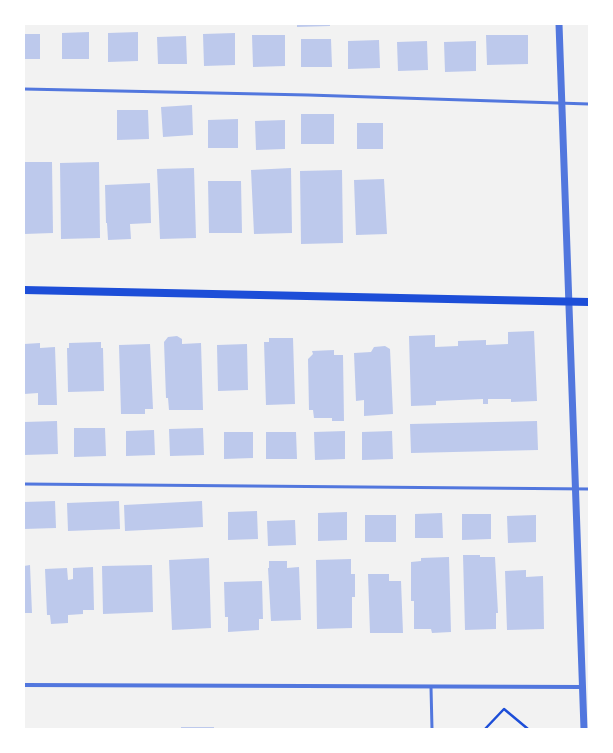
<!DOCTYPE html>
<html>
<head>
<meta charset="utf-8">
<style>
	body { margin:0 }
	#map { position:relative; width:613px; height:753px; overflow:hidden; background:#f2f2f2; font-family:Arial,sans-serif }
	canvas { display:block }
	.frame { position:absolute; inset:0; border:25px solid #fff; pointer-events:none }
</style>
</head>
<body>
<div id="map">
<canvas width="613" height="753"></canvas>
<div class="frame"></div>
</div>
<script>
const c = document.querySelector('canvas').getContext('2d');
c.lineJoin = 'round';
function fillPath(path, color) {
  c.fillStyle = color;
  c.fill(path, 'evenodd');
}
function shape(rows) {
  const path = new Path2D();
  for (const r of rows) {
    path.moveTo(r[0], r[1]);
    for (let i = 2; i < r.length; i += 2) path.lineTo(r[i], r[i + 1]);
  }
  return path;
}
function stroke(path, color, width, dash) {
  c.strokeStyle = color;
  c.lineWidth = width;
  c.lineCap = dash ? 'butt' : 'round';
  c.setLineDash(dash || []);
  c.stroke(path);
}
const building = shape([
	[297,24,330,24,330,26,297,27],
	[89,32,89,59,62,59,62,33],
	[138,32,138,61,108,62,108,33],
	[235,33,235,65,204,66,203,34],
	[24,34,40,34,40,59,24,59],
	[252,35,285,35,285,66,253,67],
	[486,35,528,35,528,64,487,65],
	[186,36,187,64,158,64,157,37],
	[301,39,331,39,332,67,301,67],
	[379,40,380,68,348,69,348,41],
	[427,41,428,70,398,71,397,42],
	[476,41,476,71,445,72,444,42],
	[192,105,193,135,163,137,161,107],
	[117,110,148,110,149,139,117,140],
	[301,114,334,114,334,144,301,144],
	[238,119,238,148,208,148,208,120],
	[285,120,285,149,256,150,255,121],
	[357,123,383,123,383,149,357,149],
	[24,162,52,162,53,233,24,234],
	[99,162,100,238,61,239,60,163],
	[194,168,196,238,160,239,157,169],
	[291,168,292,233,254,234,251,170],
	[342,170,343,243,301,244,300,171],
	[384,179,387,234,356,235,354,180],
	[208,181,241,181,242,233,209,233],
	[150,183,151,223,130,224,131,239,108,240,107,223,106,223,105,185],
	[534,331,537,401,511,402,511,399,488,399,488,404,483,404,483,399,436,401,436,405,411,406,409,336,435,335,435,347,458,346,458,341,486,340,486,345,508,344,508,332],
	[177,336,182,339,182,344,201,343,203,410,169,410,168,398,166,398,164,342,168,337],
	[269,338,293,338,295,404,266,405,264,342,269,342],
	[101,342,101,348,103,348,104,391,68,392,67,348,69,348,69,343],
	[40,343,40,348,55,347,57,405,38,405,38,393,24,394,24,344],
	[150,344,153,409,145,409,145,414,121,414,119,345],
	[247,344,248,390,218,391,217,345],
	[385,346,390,349,393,414,364,416,364,400,356,401,354,353,371,352,374,347],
	[334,350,334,355,343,355,344,421,332,421,332,418,314,418,313,410,309,410,308,359,313,354,312,351],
	[57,421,58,454,24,455,24,422],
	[537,421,538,450,411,453,410,424],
	[74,428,105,428,106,456,74,457],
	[203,428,204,455,170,456,169,429],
	[154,430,155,455,126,456,126,431],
	[345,431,345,459,315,460,314,432],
	[392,431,393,459,362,460,362,432],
	[224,432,253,432,253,458,224,459],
	[266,432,296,432,297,459,266,459],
	[55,501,56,528,24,529,24,502],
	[119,501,120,529,68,531,67,503],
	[202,501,203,527,125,531,124,505],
	[257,511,258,539,228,540,228,512],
	[347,512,347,540,318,541,318,513],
	[442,513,443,538,415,538,415,514],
	[462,514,491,514,491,539,462,540],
	[365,515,396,515,396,542,365,542],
	[536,515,536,542,508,543,507,516],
	[295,520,296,545,268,546,267,521],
	[463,555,480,555,480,557,495,557,498,613,496,613,496,629,465,630],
	[449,557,451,632,432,633,431,629,414,629,414,601,411,601,411,562,421,561,421,558],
	[209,558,211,628,172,630,169,560],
	[351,559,351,574,355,574,355,597,352,597,352,628,317,629,316,560],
	[269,561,287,561,287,568,299,567,301,620,271,621,268,568,269,568],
	[30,565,32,613,24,613,24,566],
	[152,565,153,612,103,614,102,566],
	[93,567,94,610,83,610,83,614,68,615,68,623,51,624,50,615,47,615,45,569,67,568,68,580,73,579,73,568],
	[526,570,526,577,543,576,544,629,507,630,505,571],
	[368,574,389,574,389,581,401,581,403,633,370,633],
	[262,581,263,619,259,619,259,630,228,632,228,617,225,617,224,582],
	[181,727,214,727,214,729,181,729]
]);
const path = shape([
	[485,729,504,709,528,729]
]);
const service = shape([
	[24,89,308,95,589,104],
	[24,484,589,489],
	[431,687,432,729]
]);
const minor = shape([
	[24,685,583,687]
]);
const tertiary = shape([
	[559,24,584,729]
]);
const secondary = shape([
	[24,290,589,302]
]);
fillPath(building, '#bdc9ec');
stroke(path, '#1d4ed8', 2.5);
stroke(service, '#5277de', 3);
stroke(minor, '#5277de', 4);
stroke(tertiary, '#5277de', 7);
stroke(secondary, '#1d4ed8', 8);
</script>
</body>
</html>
